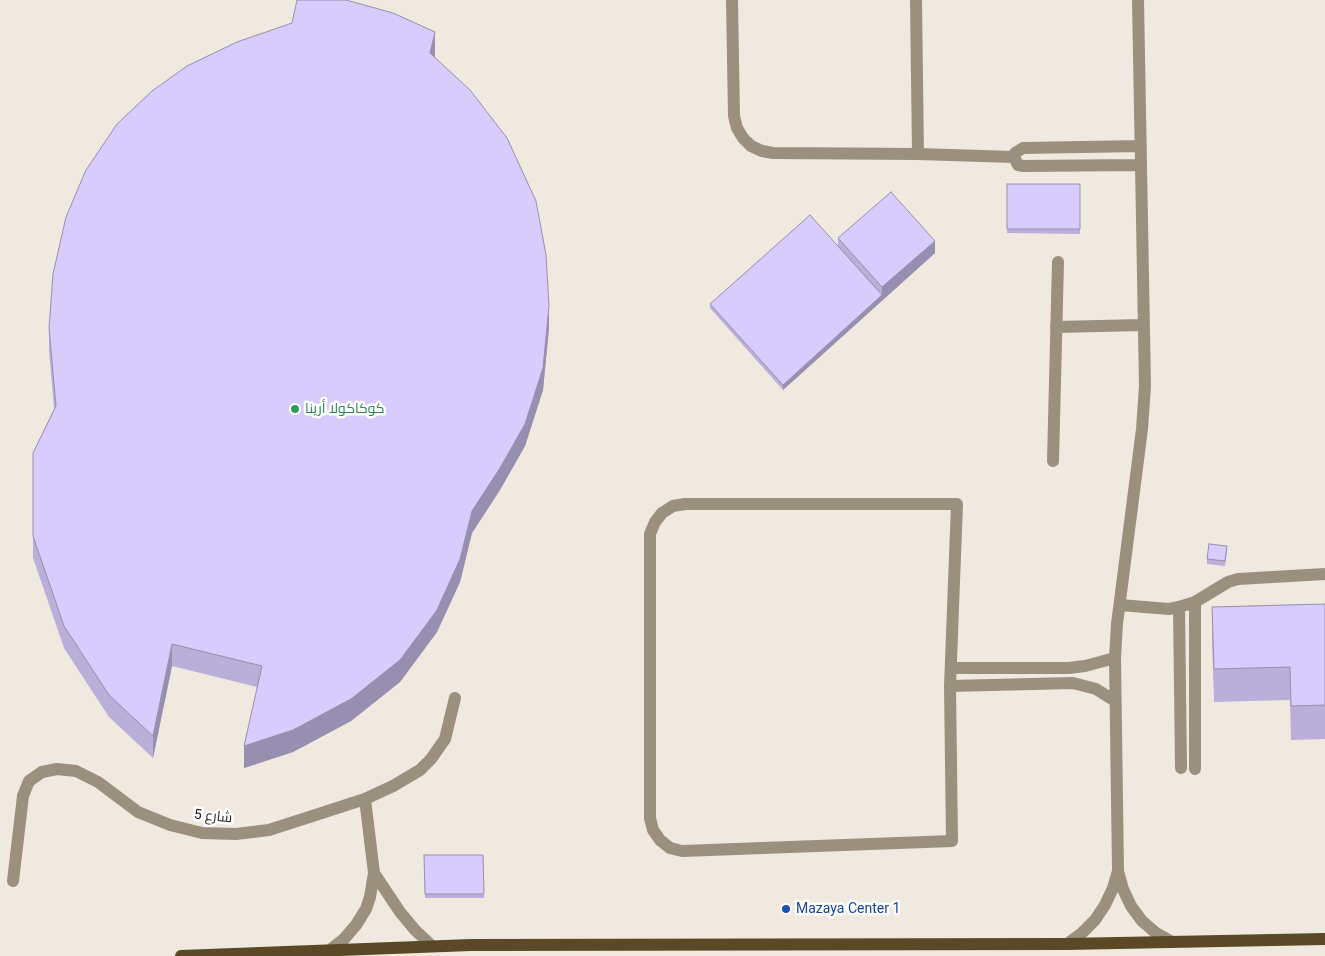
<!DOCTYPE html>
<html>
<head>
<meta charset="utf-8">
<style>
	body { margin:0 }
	canvas { display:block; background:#f0e9df }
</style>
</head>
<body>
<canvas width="1325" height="956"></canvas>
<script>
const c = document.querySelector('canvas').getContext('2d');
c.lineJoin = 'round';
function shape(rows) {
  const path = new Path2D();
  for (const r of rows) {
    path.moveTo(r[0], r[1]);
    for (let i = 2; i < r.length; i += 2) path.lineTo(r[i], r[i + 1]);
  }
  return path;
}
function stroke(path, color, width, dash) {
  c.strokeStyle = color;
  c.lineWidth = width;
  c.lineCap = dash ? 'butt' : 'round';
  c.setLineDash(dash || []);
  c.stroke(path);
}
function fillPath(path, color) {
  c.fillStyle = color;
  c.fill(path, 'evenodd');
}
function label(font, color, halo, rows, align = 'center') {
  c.font = font + ' Roboto,Cairo,sans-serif';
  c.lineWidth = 5;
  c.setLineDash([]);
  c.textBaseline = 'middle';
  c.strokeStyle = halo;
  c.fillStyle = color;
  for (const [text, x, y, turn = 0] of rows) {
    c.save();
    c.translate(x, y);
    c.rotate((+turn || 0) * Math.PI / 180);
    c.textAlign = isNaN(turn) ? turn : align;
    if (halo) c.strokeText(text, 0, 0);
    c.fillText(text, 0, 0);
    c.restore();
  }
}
const minor = shape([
	[732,0,734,116,737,128,743,138,751,146,762,151,773,153,918,154,1014,157],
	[916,0,918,154],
	[1138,0,1145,386,1142,429,1117,624,1115,658,1118,871,1123,889,1131,906,1142,921,1156,933,1172,942],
	[1014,157,1015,153,1023,148,1141,146],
	[1014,157,1018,165,1023,166,1141,165],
	[1056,327,1143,325],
	[1053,461,1058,262],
	[685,504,957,504,950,686,952,841,682,851,670,848,660,840,653,830,650,818,650,534,655,522,662,513,673,506,685,504],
	[1120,605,1169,609,1179,607,1195,602,1228,582,1238,579,1325,574],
	[1179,607,1181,768],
	[951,668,1069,668,1085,666,1115,658],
	[950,686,1073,683,1096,689,1115,701],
	[1195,769,1195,602],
	[374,873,400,912,415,930,432,946],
	[13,881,23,796,29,781,42,772,57,769,76,771,98,782,138,812,170,825,202,833,236,834,269,830,365,799,393,786,420,770,431,759,445,739,455,698],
	[1067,944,1082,933,1095,920,1105,905,1113,888,1118,871],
	[330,950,344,939,356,925,366,909,370,897,374,873,365,799]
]);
const major = shape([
	[181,956,471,945,1067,944,1325,939]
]);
const wall = shape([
	[435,55,435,57,549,328,543,390,525,446,500,490,472,533,460,582,437,632,400,682,351,721,293,752,244,768,257,687,172,666,153,758,109,717,64,648,33,558,33,453,54,409,49,350,49,328],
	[1007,184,1080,184,1080,234,1007,233],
	[838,238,935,253,783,390,710,308,710,304,838,247],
	[1227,551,1225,566,1207,564,1207,559],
	[1325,604,1325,739,1291,740,1290,700,1214,702,1212,640,1212,607],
	[424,855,483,855,484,898,425,898]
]);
const shadedWall = shape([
	[435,32,435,55,430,75,430,53],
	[935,241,935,253,783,390,783,385,882,295,882,287],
	[549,306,549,328,543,390,525,446,500,490,472,533,460,582,437,632,400,682,351,721,293,752,244,768,244,746,472,511],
	[172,644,172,666,153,758,153,736]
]);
const building = shape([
	[297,0,346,0,393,13,435,32,430,53,470,90,507,138,536,201,546,255,549,306,543,368,525,424,500,468,472,511,460,559,437,610,400,660,351,699,293,730,244,746,262,666,172,644,153,736,109,695,64,626,33,536,33,453,56,406,49,328,53,274,66,217,86,170,117,124,152,91,187,66,237,42,292,23,297,0],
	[1007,184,1080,184,1080,229,1007,229,1007,184],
	[891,192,935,241,882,287,838,238,891,192],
	[810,215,882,295,783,385,710,304,810,215],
	[1209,544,1227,546,1225,561,1207,559,1209,544],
	[1325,604,1325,705,1291,706,1290,667,1214,669,1212,607,1325,604],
	[424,855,483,855,484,894,425,894,424,855]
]);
const markers = [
	[295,409,5,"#2e9e5b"],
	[786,909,5,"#1a4fb4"]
];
const leisureNames = [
	["كوكاكولا أرينا",305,409]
];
const streetNames = [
	["شارع 5",213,817,6]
];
const transitNames = [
	["Mazaya Center 1",796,909]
];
stroke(minor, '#9b907e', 12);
stroke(major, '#5a4826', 12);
fillPath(wall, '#b9afd8');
fillPath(shadedWall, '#968fb0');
fillPath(building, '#d7ccfb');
stroke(building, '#968fb0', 1);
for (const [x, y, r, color] of markers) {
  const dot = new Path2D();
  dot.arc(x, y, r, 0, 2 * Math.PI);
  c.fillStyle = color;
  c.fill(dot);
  stroke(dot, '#fff', 2);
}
label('14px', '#27864d', '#fff', leisureNames, 'left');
label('14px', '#201e1a', '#fff', streetNames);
label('14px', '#164399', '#fff', transitNames, 'left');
</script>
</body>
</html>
